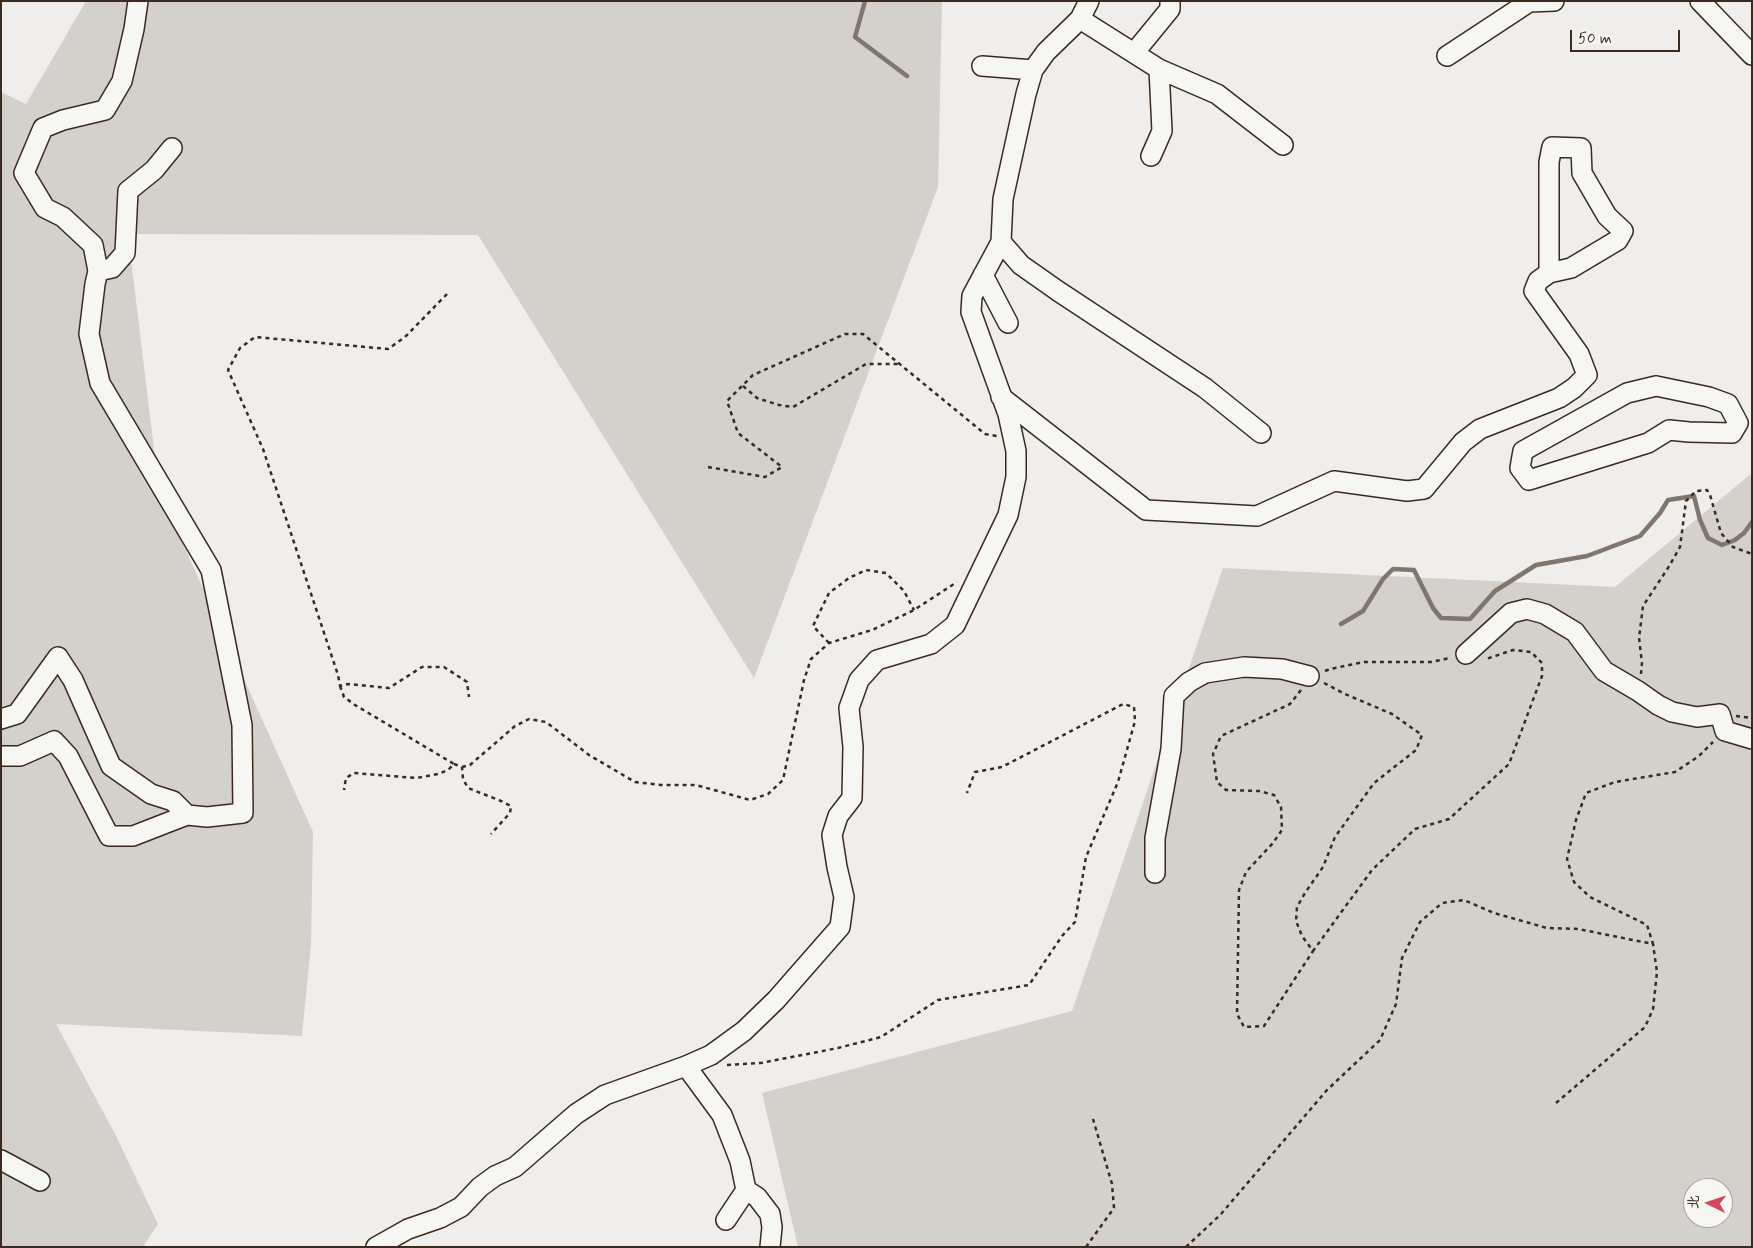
<!DOCTYPE html>
<html>
<head>
<meta charset="utf-8">
<style>
	body { margin:0 }
	#map { position:relative; width:1753px; height:1248px; overflow:hidden; background:#efeeea; font-family:Mynerve,"LXGW WenKai TC",sans-serif }
	canvas { display:block }
	.frame { position:absolute; inset:0; border:2px solid #3b2a1e; pointer-events:none }
	.north { position:absolute; left:1683px; top:1178px; width:50px; height:50px; box-sizing:border-box; background:#f6f6f2; border:1px solid #aba49d; border-radius:50%; rotate:274deg; font-size:14px; font-weight:700; line-height:20px; text-align:center; color:#3b2a1e }
	.north::after { content:''; display:block; margin:auto; width:18px; height:22px; background:#d1495b; clip-path:polygon(50% 0,100% 100%,50% 72%,0 100%) }
	.scale { position:absolute; left:1570px; top:30px; width:110px; height:22px; box-sizing:border-box; border:2px solid #3b2a1e; border-top:0; padding-left:6px; font-size:15px; line-height:18px; white-space:nowrap; color:#3b2a1e; -webkit-text-stroke:4px #f6f6f2; paint-order:stroke }
</style>
</head>
<body>
<div id="map">
<canvas width="1753" height="1248"></canvas>
<div class="frame"></div>
<div class="north">北</div>
<div class="scale">50 m</div>
</div>
<script>
const c = document.querySelector('canvas').getContext('2d');
c.lineJoin = 'round';
function fillPath(path, color) {
  c.fillStyle = color;
  c.fill(path, 'evenodd');
}
function shape(rows) {
  const path = new Path2D();
  for (const r of rows) {
    path.moveTo(r[0], r[1]);
    for (let i = 2; i < r.length; i += 2) path.lineTo(r[i], r[i + 1]);
  }
  return path;
}
function stroke(path, color, width, dash) {
  c.strokeStyle = color;
  c.lineWidth = width;
  c.lineCap = dash ? 'butt' : 'round';
  c.setLineDash(dash || []);
  c.stroke(path);
}
const green = shape([
	[86,1,942,1,938,187,754,678,478,235,128,234,159,491,313,832,311,944,302,1036,56,1024,115,1134,158,1224,143,1247,1,1247,1,92,26,104],
	[1752,473,1752,1247,798,1247,762,1093,1072,1011,1223,568,1615,587],
	[1693,1188,1723,1188,1723,1218,1693,1218]
]);
const stream = shape([
	[865,1,855,37,907,76],
	[1341,624,1363,611,1383,579,1393,569,1414,570,1433,608,1441,618,1470,619,1495,591,1536,565,1587,556,1640,536,1660,513,1668,500,1694,496,1700,520,1708,538,1722,545,1735,540,1744,533,1752,522]
]);
const path = shape([
	[447,294,405,337,388,349,255,337,240,348,228,370,263,449,338,675,340,686,348,684,389,688,422,667,444,667,467,682,469,697],
	[743,386,757,398,779,405,793,407,866,364,899,364],
	[708,467,765,477,782,467,738,433,727,401,753,375,845,334,863,334,985,434,997,436],
	[829,643,813,626,829,593,849,578,866,570,886,573,904,591,914,610],
	[1325,671,1330,669,1364,662,1431,662,1450,658],
	[1641,674,1642,663,1639,638,1643,606,1668,568,1680,547,1686,501,1696,491,1707,490,1710,495,1721,533,1733,547,1752,554],
	[1324,683,1345,694,1392,714,1422,735,1416,750,1374,783,1335,837,1323,867,1305,893,1297,907,1296,921,1302,936,1313,951,1372,870,1415,829,1449,819,1509,764,1542,676,1542,663,1531,652,1513,650,1486,659],
	[340,686,344,697,355,705,454,764,448,770,438,774,416,778,354,773,346,778,344,790],
	[1301,690,1290,704,1221,736,1213,754,1217,782,1226,790,1259,791,1274,795,1281,807,1282,830,1273,843,1246,872,1239,890,1237,1014,1244,1027,1264,1026,1313,951],
	[1736,716,1752,718],
	[454,764,462,767,463,779,468,788,501,801,511,806,510,813,491,834],
	[462,767,470,765,515,726,529,719,546,722,589,755,635,782,661,785,696,785,750,800,768,794,783,780,804,680,811,659,829,643,872,630,914,610,957,582],
	[727,1065,761,1063,838,1048,881,1037,938,1000,1029,985,1062,936,1075,922,1086,857,1118,782,1135,721,1134,707,1123,704,1002,767,975,772,967,793],
	[1556,1103,1645,1027,1653,1009,1657,972,1653,944],
	[1086,1247,1114,1208,1112,1184,1093,1119],
	[1186,1247,1221,1214,1327,1090,1380,1040,1396,1004,1402,958,1420,922,1442,903,1464,900,1494,913,1547,928,1578,929,1653,944,1647,925,1590,897,1574,882,1567,859,1576,820,1586,793,1615,782,1675,772,1699,756,1713,742]
]);
const minor = shape([
	[1700,1,1752,55],
	[1080,19,1159,69,1217,94,1283,145],
	[1134,53,1170,9,1170,1],
	[1447,56,1529,2,1554,1],
	[982,66,1033,70],
	[1151,156,1162,131,1159,69],
	[1001,242,1021,265,1058,291,1205,388,1261,433],
	[98,271,112,268,125,253,128,191,154,170,172,148],
	[983,275,1008,323],
	[1656,386,1709,397,1728,404,1738,423,1732,433,1689,432,1669,430,1648,443,1529,480,1520,468,1523,451,1627,393,1656,386],
	[1001,397,1146,510,1257,516,1334,481,1407,491,1424,489,1463,442,1480,429,1559,398,1574,388,1587,375,1579,354,1534,291,1538,281,1549,273,1549,162,1552,147,1581,148,1582,173,1607,216,1623,231,1618,240,1571,268,1549,273],
	[1466,654,1511,613,1527,609,1545,614,1575,632,1604,671,1638,691,1658,705,1672,712,1697,717,1720,714,1725,731,1752,739],
	[1,719,17,714,58,657,73,680,111,766,151,794,173,801,187,815,207,817,243,813,242,725,211,570,100,383,89,334,95,284,98,271,93,245,63,217,45,208,24,173,43,128,63,120,105,110,122,81,134,29,138,1],
	[1,756,20,756,54,741,68,756,109,836,133,836,187,815],
	[1155,873,1155,838,1171,749,1174,696,1189,682,1205,673,1244,667,1282,669,1309,676],
	[686,1066,722,1115,740,1161,746,1190,757,1197,770,1214,772,1227,770,1247],
	[1,1160,40,1181],
	[726,1220,746,1190],
	[376,1247,408,1229,440,1218,461,1207,480,1187,495,1176,515,1167,576,1114,605,1095,686,1066,711,1055,744,1031,776,1000,840,927,844,897,837,867,832,835,838,816,852,798,853,747,849,708,859,680,877,660,931,644,955,625,1008,515,1016,477,1016,451,1008,414,971,312,972,296,1001,242,1003,199,1026,94,1033,70,1046,52,1080,19,1089,1]
]);
fillPath(green, '#d4d1cc');
stroke(stream, '#81766d', 4.5);
stroke(minor, '#3b2a1e', 22);
stroke(path, '#3b2a1e', 2.5, [4, 4]);
stroke(minor, '#f6f6f2', 19);
</script>
</body>
</html>
